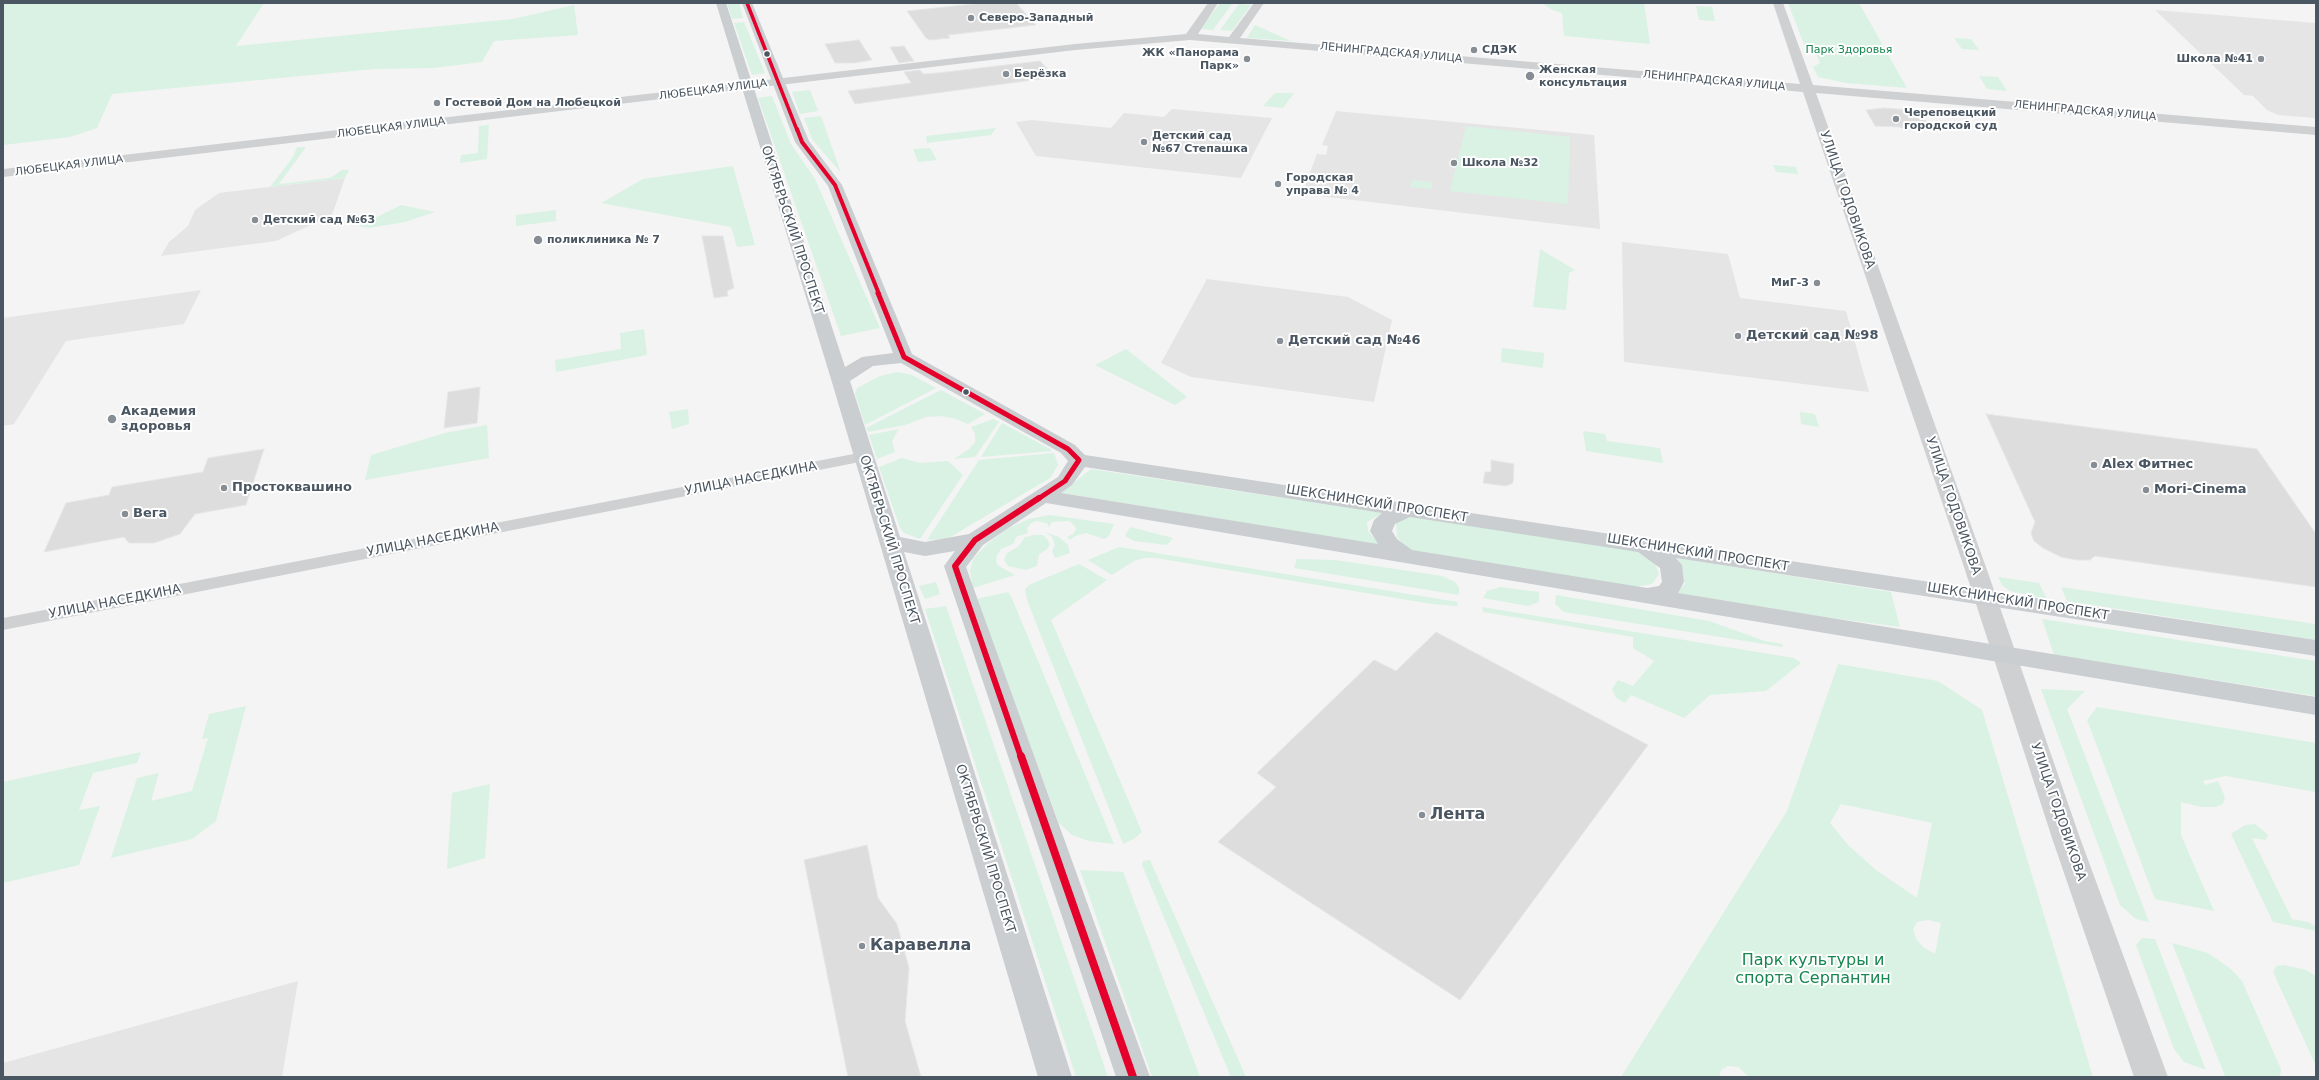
<!DOCTYPE html>
<html>
<head>
<meta charset="utf-8">
<style>
	body { margin:0 }
	#map { position:relative; width:2319px; height:1080px; overflow:hidden; background:#f4f4f4; font-family:"DejaVu Sans",sans-serif }
	canvas { display:block }
	.frame { position:absolute; inset:0; border:4px solid #4a5661; pointer-events:none }
</style>
</head>
<body>
<div id="map">
<canvas width="2319" height="1080"></canvas>
<div class="frame"></div>
</div>
<script>
const c = document.querySelector('canvas').getContext('2d');
c.lineJoin = 'round';
function fillPath(path, color) {
  c.fillStyle = color;
  c.fill(path, 'evenodd');
}
function shape(rows) {
  const path = new Path2D();
  for (const r of rows) {
    path.moveTo(r[0], r[1]);
    for (let i = 2; i < r.length; i += 2) path.lineTo(r[i], r[i + 1]);
  }
  return path;
}
function stroke(path, color, width, dash) {
  c.strokeStyle = color;
  c.lineWidth = width;
  c.lineCap = dash ? 'butt' : 'round';
  c.setLineDash(dash || []);
  c.stroke(path);
}
function label(font, color, halo, rows, align = 'center') {
  c.font = font + ' "DejaVu Sans",sans-serif';
  c.lineWidth = 4;
  c.setLineDash([]);
  c.textBaseline = 'middle';
  c.strokeStyle = halo;
  c.fillStyle = color;
  for (const [text, x, y, turn = 0] of rows) {
    c.save();
    c.translate(x, y);
    c.rotate((+turn || 0) * Math.PI / 180);
    c.textAlign = isNaN(turn) ? turn : align;
    if (halo) c.strokeText(text, 0, 0);
    c.fillText(text, 0, 0);
    c.restore();
  }
}
const education = shape([
	[2155,10,2316,23,2316,118,2278,115,2267,110,2253,96,2244,95],
	[1172,109,1272,118,1241,178,1036,156,1016,122,1032,120,1111,128,1124,113,1164,117],
	[1336,111,1594,135,1600,229,1302,194,1317,154,1326,155,1328,146,1322,145],
	[345,178,332,215,276,241,161,256,169,242,188,226,195,210,219,193],
	[1622,242,1728,254,1740,298,1846,311,1869,392,1624,362],
	[1207,279,1348,297,1392,320,1374,402,1191,377,1161,363],
	[201,290,184,324,66,341,14,424,3,426,3,318],
	[298,981,282,1077,3,1077,3,1063]
]);
const green = shape([
	[3,3,264,3,236,46,513,19,574,5,578,35,494,41,482,62,433,68,374,69,112,94,97,128,70,137,3,145],
	[727,3,739,3,743,18,732,19],
	[1220,3,1232,4,1213,30,1200,29],
	[1542,3,1644,3,1650,44,1564,36,1562,13,1552,10],
	[1788,3,1859,3,1907,88,1846,83,1818,77,1813,67,1820,63,1815,52,1805,47],
	[1239,4,1251,5,1232,31,1220,30],
	[1696,6,1712,7,1715,21,1699,20],
	[744,22,765,73,752,75,734,23],
	[1255,25,1291,41,1247,38],
	[1954,38,1971,39,1979,50,1962,49],
	[1979,76,1998,77,2007,91,1987,89],
	[810,90,818,111,800,114,792,92],
	[1275,93,1294,93,1283,108,1263,106],
	[772,96,791,144,815,179,880,328,841,336,758,98],
	[821,116,841,173,812,139,804,118],
	[489,125,487,159,460,163,461,155,478,153,479,126],
	[1466,126,1570,137,1568,204,1450,191],
	[996,128,991,135,927,143,926,136],
	[297,147,306,147,279,184,330,178,342,170,349,170,345,178,270,187,293,157],
	[930,148,937,160,918,162,913,149],
	[1773,165,1796,167,1798,174,1776,172],
	[733,166,755,245,737,247,731,227,601,203,643,179],
	[1412,180,1432,182,1431,189,1410,187],
	[401,205,435,212,405,222,369,228,359,226],
	[556,210,556,221,516,226,516,215],
	[1540,249,1575,270,1569,273,1566,310,1533,307],
	[644,329,647,355,556,372,555,360,621,349,620,333],
	[1502,348,1544,353,1543,368,1501,362],
	[1126,349,1187,397,1175,405,1095,365],
	[897,372,912,375,936,388,865,425,855,394,857,388,880,376],
	[941,390,985,414,968,424,953,418,940,416,926,417,905,425,868,432,866,428],
	[688,409,689,424,672,429,669,412],
	[1800,412,1815,414,1819,427,1801,424],
	[993,419,999,422,975,457,954,459,969,449,975,442,975,434,971,427],
	[1002,423,1050,449,1052,451,981,457],
	[487,425,489,458,365,480,371,455,445,433],
	[899,429,892,441,895,452,877,459,869,435],
	[1583,431,1605,434,1607,441,1660,448,1663,463,1586,451],
	[1054,453,1058,465,1050,478,947,539,927,540,979,460],
	[902,458,920,463,948,461,963,475,920,539,904,533,900,528,879,467],
	[1091,469,1383,513,1367,522,1368,531,1380,545,1061,493],
	[1049,515,1114,524,1109,536,1104,539,1086,533,1075,536,1070,540,1067,537,1073,534,1076,530,1075,526,1069,521,1052,522,1049,527,1047,523,1036,521,1030,524,1027,529,1028,533,1016,537,1013,544,1001,549,996,557,997,565,1015,575,973,588,970,571,973,559,988,543,1007,529,1029,519],
	[1413,516,1636,551,1655,563,1659,574,1652,584,1636,587,1409,550,1397,537,1396,523],
	[1130,527,1173,538,1167,545,1134,541,1125,536],
	[1045,532,1059,537,1068,545,1070,553,1055,558,1052,551,1055,545,1052,537],
	[1035,535,1043,535,1048,540,1050,545,1046,550,1039,554,1037,566,1026,570,1008,566,1004,560,1007,553,1019,546,1025,537],
	[1119,547,1458,602,1457,606,1432,604,1156,558,1144,558,1134,561,1112,575,1088,560],
	[1677,558,1891,592,1900,627,1671,596,1685,584,1682,570],
	[1297,559,1335,560,1442,576,1455,582,1459,588,1459,595,1294,568],
	[1079,564,1107,580,1051,620,1142,832,1134,839,1123,844,1027,600,1025,589,1031,584],
	[1998,577,2039,583,2047,599,2010,591,2002,585],
	[936,582,940,594,925,599,919,586],
	[1500,587,1539,592,1539,602,1528,606,1483,598,1487,591],
	[2061,587,2316,624,2316,640,2067,601],
	[1008,592,1011,596,1114,844,1089,841,1072,835,1059,823,976,599],
	[1556,595,1709,621,1765,641,1782,644,1783,647,1564,612,1555,604],
	[946,606,1108,1077,1076,1077,925,609],
	[1482,607,1794,658,1801,663,1766,691,1710,695,1684,718,1631,695,1625,703,1616,698,1612,689,1618,680,1633,686,1654,661,1633,648,1633,637,1483,612],
	[2042,619,2316,661,2316,696,2054,655],
	[1838,664,1938,681,1982,710,2093,1077,1749,1077,1738,1067,1728,1066,1721,1070,1719,1077,1621,1077,1787,811],
	[1841,804,1932,823,1917,898,1876,870,1848,845,1830,823],
	[1928,920,1941,923,1935,954,1923,947,1916,939,1913,929,1917,922],
	[2041,689,2085,691,2067,709,2149,922,2136,919,2120,905],
	[246,706,216,821,192,839,111,858,137,778,159,773,151,801,192,791,208,738,202,739,209,714],
	[2097,707,2316,743,2316,792,2226,776,2203,781,2205,785,2218,781,2225,797,2223,804,2215,807,2202,807,2181,802,2181,835,2214,911,2155,899,2087,720],
	[141,752,137,763,93,773,79,810,100,806,79,865,3,883,3,782],
	[490,784,485,858,447,869,452,793],
	[2255,824,2268,835,2266,840,2252,838,2292,919,2308,922,2315,926,2316,931,2273,922,2231,834,2245,825],
	[1150,860,1246,1077,1231,1077,1142,865,1143,861],
	[1080,870,1123,872,1200,1077,1152,1077],
	[2142,938,2155,939,2206,1070,2184,1062,2174,1049,2136,945],
	[2172,943,2208,953,2231,969,2242,981,2281,1069,2280,1077,2225,1076],
	[2284,965,2306,970,2316,976,2316,1066,2273,972,2276,966]
]);
const building = shape([
	[983,3,1016,3,1036,25,948,35,950,38,930,40,926,38,907,11,983,3],
	[859,40,872,60,854,63,835,63,825,44,859,40],
	[904,46,914,61,899,63,890,47,904,46],
	[1040,61,1055,77,855,104,848,91,911,83,904,72,920,70,923,74,937,73,1040,61],
	[1883,108,1911,110,1915,117,1927,121,1912,131,1899,127,1875,126,1866,110,1883,108],
	[702,236,723,236,734,288,727,291,728,296,714,298,702,236],
	[480,387,477,423,444,428,448,392,480,387],
	[1986,414,2257,449,2316,534,2316,587,2095,556,2090,560,2077,560,2061,557,2043,548,2034,541,2031,533,2035,522,1986,414],
	[264,449,246,505,195,514,180,534,154,543,129,543,124,537,44,552,66,503,109,495,112,487,203,472,208,458,264,449],
	[1491,460,1514,464,1513,483,1506,486,1483,483,1485,472,1491,472,1491,460],
	[1436,632,1648,745,1460,1000,1218,842,1276,787,1257,773,1374,660,1396,671,1436,632],
	[867,845,878,898,897,924,909,968,905,1021,921,1077,848,1077,804,860,867,845]
]);
const minor = shape([
	[864,452,870,454,872,457,870,460,3,630,3,618,864,452]
]);
const tertiary = shape([
	[1208,3,1218,3,1198,34,1229,37,1254,3,1264,3,1240,38,1800,84,1773,3,1783,3,1813,85,2316,127,2316,135,1816,93,1987,570,2080,838,2168,1077,2134,1077,2052,838,1965,570,1803,92,1190,40,1075,50,3,177,3,169,1075,44,1186,34,1208,3]
]);
const primary = shape([
	[716,3,726,3,845,367,862,357,893,353,828,186,795,142,742,3,752,3,809,141,842,185,912,354,1075,445,1085,455,2316,640,2316,656,1676,558,1682,565,1684,582,1678,593,2316,697,2316,715,1046,503,983,545,966,567,1150,1077,1116,1077,944,566,955,551,925,556,904,552,1072,1077,1038,1077,831,379,716,3],
	[901,363,1061,453,1068,461,1058,477,969,534,925,542,900,537,850,381,873,366,901,363],
	[1085,467,1382,513,1374,520,1370,531,1378,544,1061,493,1072,485,1085,467],
	[1410,517,1638,552,1660,568,1662,582,1659,586,1647,588,1412,550,1397,539,1392,531,1395,524,1410,517]
]);
const bus1Far4 = shape([
	[747,3,797,130]
]);
const bus1Far3 = shape([
	[797,129,802,142,835,185,879,294]
]);
const bus1Far2 = shape([
	[878,293,904,357,1068,449,1079,460,1065,481,1038,499]
]);
const bus1Far1 = shape([
	[1021,757,955,566,975,540,1039,498]
]);
const bus1 = shape([
	[1021,756,1133,1077]
]);
const markers = [
	[971,18,4,"#868d94"],
	[1474,50,4,"#868d94"],
	[767,54,3.5,"#4a5661"],
	[1247,59,4,"#868d94"],
	[2261,59,4,"#868d94"],
	[1006,74,4,"#868d94"],
	[1530,76,5,"#868d94"],
	[437,103,4,"#868d94"],
	[1896,119,4,"#868d94"],
	[1144,142,4,"#868d94"],
	[1454,163,4,"#868d94"],
	[1278,184,4,"#868d94"],
	[255,220,4,"#868d94"],
	[538,240,5,"#868d94"],
	[1817,283,4,"#868d94"],
	[1738,336,4,"#868d94"],
	[1280,341,4,"#868d94"],
	[966,392,3.5,"#4a5661"],
	[112,419,5,"#868d94"],
	[2094,465,4,"#868d94"],
	[224,488,4,"#868d94"],
	[2146,490,4,"#868d94"],
	[125,514,4,"#868d94"],
	[1422,815,4,"#868d94"],
	[862,946,4,"#868d94"]
];
const farPoinames = [
	["Северо-Западный",979,18],
	["СДЭК",1482,50],
	["ЖК «Панорама",1239,53,"right"],
	["Парк»",1239,66,"right"],
	["Школа №41",2253,59,"right"],
	["Женская",1539,70],
	["консультация",1539,83],
	["Берёзка",1014,74],
	["Гостевой Дом на Любецкой",445,103],
	["Череповецкий",1904,113],
	["городской суд",1904,126],
	["Детский сад",1152,136],
	["№67 Степашка",1152,149],
	["Школа №32",1462,163],
	["Городская",1286,178],
	["управа № 4",1286,191],
	["Детский сад №63",263,220],
	["поликлиника № 7",547,240],
	["МиГ-3",1809,283,"right"]
];
const farParknames = [
	["Парк Здоровья",1849,50]
];
const farStreetnames = [
	["ЛЕНИНГРАДСКАЯ УЛИЦА",1391,53,5],
	["ЛЕНИНГРАДСКАЯ УЛИЦА",1714,81,5],
	["ЛЮБЕЦКАЯ УЛИЦА",713,90,-7],
	["ЛЕНИНГРАДСКАЯ УЛИЦА",2085,111,5],
	["ЛЮБЕЦКАЯ УЛИЦА",391,128,-7],
	["ЛЮБЕЦКАЯ УЛИЦА",69,166,-7]
];
const streetNames = [
	["УЛИЦА ГОДОВИКОВА",1847,200,71],
	["ОКТЯБРЬСКИЙ ПРОСПЕКТ",792,230,72],
	["УЛИЦА НАСЕДКИНА",751,479,-11],
	["ШЕКСНИНСКИЙ ПРОСПЕКТ",1377,504,9],
	["УЛИЦА ГОДОВИКОВА",1953,506,71],
	["УЛИЦА НАСЕДКИНА",433,540,-11],
	["ОКТЯБРЬСКИЙ ПРОСПЕКТ",889,540,73],
	["ШЕКСНИНСКИЙ ПРОСПЕКТ",1698,553,9],
	["УЛИЦА НАСЕДКИНА",115,602,-11],
	["ШЕКСНИНСКИЙ ПРОСПЕКТ",2018,602,9],
	["УЛИЦА ГОДОВИКОВА",2058,812,71],
	["ОКТЯБРЬСКИЙ ПРОСПЕКТ",985,849,73]
];
const poiNames = [
	["Детский сад №98",1746,336],
	["Детский сад №46",1288,341],
	["Академия",121,412],
	["здоровья",121,427],
	["Alex Фитнес",2102,465],
	["Простоквашино",232,488],
	["Mori-Cinema",2154,490],
	["Вега",133,514]
];
const nearPoinames = [
	["Лента",1430,815],
	["Каравелла",870,946]
];
const nearParknames = [
	["Парк культуры и",1813,961],
	["спорта Серпантин",1813,979]
];
fillPath(education, '#e6e5e6');
fillPath(green, '#d9f2e3');
fillPath(building, '#ddddde');
stroke(building, '#e5e6e7', 1);
fillPath(minor, '#ced0d2');
fillPath(tertiary, '#ced0d2');
fillPath(primary, '#caced1');
stroke(bus1Far4, '#e4002b', 3.5);
stroke(bus1Far3, '#e4002b', 4);
stroke(bus1Far2, '#e4002b', 5);
stroke(bus1Far1, '#e4002b', 6);
stroke(bus1, '#e4002b', 8);
for (const [x, y, r, color] of markers) {
  const dot = new Path2D();
  dot.arc(x, y, r, 0, 2 * Math.PI);
  c.fillStyle = color;
  c.fill(dot);
  stroke(dot, '#fff', 1.5);
}
label('bold 11px', '#4a5661', '#fff', farPoinames, 'left');
label('11px', '#17864f', '#fff', farParknames);
label('11px', '#4a5661', '#fff', farStreetnames);
label('13px', '#4a5661', '#fff', streetNames);
label('bold 13px', '#4a5661', '#fff', poiNames, 'left');
label('bold 16px', '#4a5661', '#fff', nearPoinames, 'left');
label('16px', '#17864f', '#fff', nearParknames);
</script>
</body>
</html>
